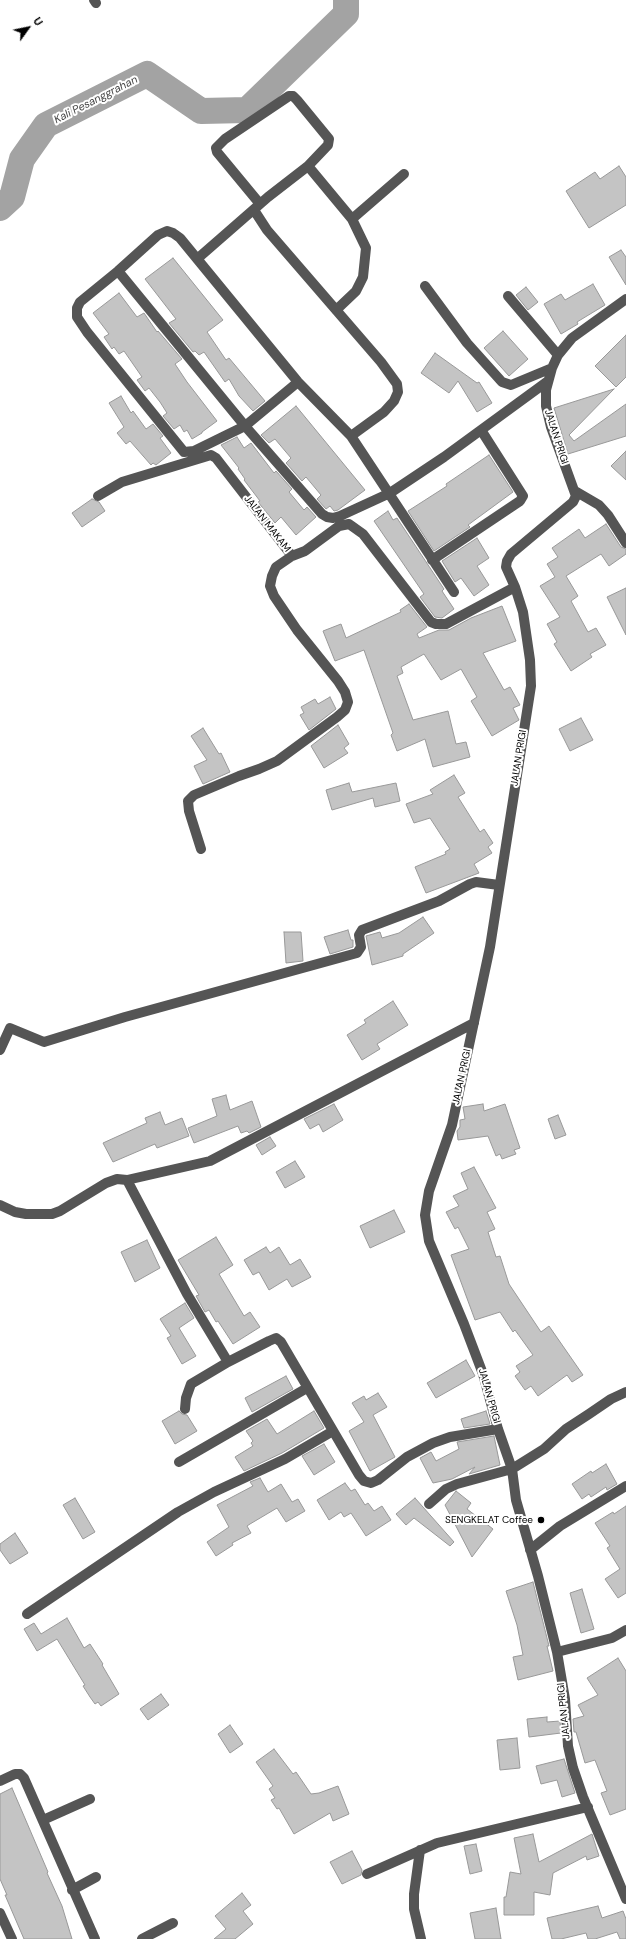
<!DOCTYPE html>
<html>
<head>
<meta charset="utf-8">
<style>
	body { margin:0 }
	#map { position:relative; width:626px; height:1939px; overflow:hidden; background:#fff; font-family:"DM Sans",sans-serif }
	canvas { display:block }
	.north { position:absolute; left:8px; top:8px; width:40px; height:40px; -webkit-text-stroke:3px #fff; paint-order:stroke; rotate:57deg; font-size:11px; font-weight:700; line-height:16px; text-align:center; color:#000 }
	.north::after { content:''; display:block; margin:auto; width:14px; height:18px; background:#000; clip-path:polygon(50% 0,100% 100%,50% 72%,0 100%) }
</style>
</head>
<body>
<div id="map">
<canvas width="626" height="1939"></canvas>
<div class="north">U</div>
</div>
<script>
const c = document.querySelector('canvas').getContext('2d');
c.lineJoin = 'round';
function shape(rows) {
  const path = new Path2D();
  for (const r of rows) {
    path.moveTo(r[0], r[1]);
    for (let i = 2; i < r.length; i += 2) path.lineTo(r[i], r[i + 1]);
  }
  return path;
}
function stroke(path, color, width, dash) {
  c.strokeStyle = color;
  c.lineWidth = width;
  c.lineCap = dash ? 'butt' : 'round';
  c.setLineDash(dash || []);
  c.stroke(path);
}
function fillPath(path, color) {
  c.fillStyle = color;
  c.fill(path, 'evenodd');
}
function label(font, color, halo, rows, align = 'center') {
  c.font = font + ' "DM Sans",sans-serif';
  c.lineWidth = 4;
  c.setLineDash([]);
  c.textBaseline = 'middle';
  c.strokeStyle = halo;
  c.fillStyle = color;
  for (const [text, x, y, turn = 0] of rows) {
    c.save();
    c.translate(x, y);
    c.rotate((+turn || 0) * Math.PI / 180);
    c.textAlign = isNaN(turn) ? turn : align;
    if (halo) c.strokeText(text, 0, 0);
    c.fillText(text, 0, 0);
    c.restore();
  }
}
const river = shape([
	[0,208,12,197,22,159,46,125,147,74,201,111,247,110,346,14,346,0]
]);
const building = shape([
	[619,166,626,177,626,205,589,228,566,191,595,172,600,179,619,166],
	[621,250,626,257,626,285,609,257,621,250],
	[173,258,223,320,207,332,226,360,229,358,265,401,253,411,239,396,229,379,225,382,204,352,199,355,195,351,193,352,169,323,176,319,145,279,173,258],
	[593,284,605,305,577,322,578,324,561,334,544,304,561,294,565,300,593,284],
	[526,287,538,302,528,310,516,295,526,287],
	[119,293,137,317,144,313,157,332,158,331,182,359,175,364,187,382,217,421,202,432,202,433,192,439,187,430,184,432,180,425,174,429,163,416,167,413,160,402,149,388,145,391,137,380,142,377,124,351,119,354,114,347,112,349,104,337,109,334,93,313,119,293],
	[503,331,528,359,509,376,484,348,503,331],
	[626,335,626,377,616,387,595,366,626,335],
	[435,353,477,383,479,382,492,403,477,412,458,381,449,393,421,373,435,353],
	[614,389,569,435,574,441,626,404,626,436,568,454,554,408,614,389],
	[121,396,131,413,133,411,146,429,153,424,163,436,160,438,171,453,156,465,153,463,151,465,130,441,126,444,117,433,124,427,109,403,121,396],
	[296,406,365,490,338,510,334,511,330,506,326,509,317,499,321,495,306,477,302,481,286,463,291,458,275,439,269,443,261,435,296,406],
	[237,437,244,448,251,443,274,473,276,471,292,489,289,492,304,510,307,507,316,517,296,535,281,517,275,523,258,502,260,501,244,480,245,479,238,469,239,468,221,445,237,437],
	[626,451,626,480,611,466,626,451],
	[489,455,513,492,468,525,470,527,434,551,408,511,447,486,446,484,489,455],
	[92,499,99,502,105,511,82,527,72,513,92,499],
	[388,511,393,520,397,518,444,589,442,591,454,609,442,618,435,617,420,597,424,594,374,521,388,511],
	[606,524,621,547,626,549,626,554,609,566,601,554,566,576,578,596,571,601,588,632,596,628,606,645,590,654,592,657,571,671,554,644,557,642,547,624,560,617,540,586,555,577,547,564,558,557,552,548,579,529,585,538,606,524],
	[477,538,489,558,477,566,489,585,474,596,461,578,455,582,442,561,477,538],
	[626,588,626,635,607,597,626,588],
	[409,604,427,627,417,634,419,638,439,630,449,630,471,618,502,606,516,641,483,653,504,690,510,687,520,705,513,708,519,720,492,736,471,701,477,697,461,669,441,680,424,654,401,667,403,673,397,676,413,720,448,711,456,744,466,742,470,757,433,767,425,739,397,751,391,735,393,733,364,650,335,661,323,631,341,624,346,638,401,612,400,610,409,604],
	[330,697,336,709,309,730,300,715,304,713,301,707,315,699,318,704,330,697],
	[581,718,593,740,570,751,559,729,581,718],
	[338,725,349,744,344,748,348,753,324,768,311,746,338,725],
	[203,728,219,754,221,753,230,772,203,784,194,766,207,760,191,736,203,728],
	[454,775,465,793,458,797,480,832,484,829,493,843,488,847,492,853,474,864,479,873,426,893,415,867,446,854,445,852,450,849,430,818,414,823,406,804,433,794,430,790,454,775],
	[349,783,352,792,396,783,400,801,375,807,373,798,332,810,326,790,349,783],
	[423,917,434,933,403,954,403,956,372,965,366,936,380,932,382,938,399,933,423,917],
	[348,930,351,940,353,940,353,947,330,954,324,937,348,930],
	[284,932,301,932,303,961,286,963,284,932],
	[393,1001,408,1025,377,1044,380,1049,362,1060,347,1035,366,1023,364,1020,393,1001],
	[226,1095,230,1110,252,1101,261,1127,249,1133,247,1131,241,1133,238,1126,194,1143,188,1128,217,1116,212,1099,226,1095],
	[334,1104,343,1120,323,1132,319,1124,310,1129,304,1119,334,1104],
	[483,1104,484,1111,505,1104,520,1148,514,1150,516,1154,502,1159,500,1154,496,1156,488,1136,458,1140,457,1131,460,1127,460,1120,465,1119,463,1107,483,1104],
	[160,1112,165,1125,182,1118,189,1136,157,1148,155,1144,113,1162,103,1143,147,1123,145,1118,160,1112],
	[558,1115,566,1135,555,1139,548,1119,558,1115],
	[270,1137,276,1146,262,1155,256,1145,270,1137],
	[295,1161,305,1177,285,1188,276,1172,295,1161],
	[474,1167,496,1208,487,1212,495,1229,488,1232,496,1257,500,1256,509,1284,541,1332,549,1326,583,1375,572,1382,567,1375,538,1396,531,1386,525,1390,515,1376,520,1372,516,1366,533,1355,515,1330,513,1332,500,1312,475,1320,451,1255,469,1249,458,1227,455,1229,446,1212,459,1206,453,1196,468,1189,461,1173,474,1167],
	[394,1210,405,1232,370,1248,360,1226,394,1210],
	[216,1237,233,1265,219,1274,244,1316,250,1312,260,1327,233,1344,218,1321,216,1322,209,1310,205,1312,196,1296,199,1295,178,1260,216,1237],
	[147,1240,160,1268,135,1282,121,1252,147,1240],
	[266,1247,270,1253,279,1247,290,1265,300,1259,311,1277,292,1287,287,1279,269,1290,259,1272,253,1275,244,1260,266,1247],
	[185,1303,194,1318,179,1328,196,1356,182,1364,167,1338,171,1336,160,1319,185,1303],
	[466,1360,475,1376,436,1398,427,1383,466,1360],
	[286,1376,293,1389,252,1412,245,1398,286,1376],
	[378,1393,387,1407,373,1415,395,1457,370,1471,349,1431,364,1422,352,1403,364,1396,366,1400,378,1393],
	[179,1411,182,1414,187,1415,197,1431,175,1444,162,1421,179,1411],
	[314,1411,324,1428,282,1453,244,1471,235,1457,253,1446,251,1443,253,1441,246,1431,267,1419,277,1434,314,1411],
	[486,1411,490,1424,464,1428,461,1419,486,1411],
	[494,1436,500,1465,469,1474,475,1467,452,1479,433,1483,420,1458,431,1452,436,1461,459,1449,457,1442,494,1436],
	[324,1444,335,1462,314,1475,302,1456,324,1444],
	[606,1464,617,1484,607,1490,606,1487,591,1497,589,1494,582,1499,572,1484,591,1471,592,1473,606,1464],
	[260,1478,268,1492,281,1484,292,1502,298,1499,305,1511,286,1522,277,1508,250,1524,247,1526,251,1533,232,1543,233,1545,216,1556,207,1542,229,1527,217,1505,253,1486,250,1482,260,1478],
	[345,1483,351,1491,355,1489,365,1505,368,1503,374,1511,382,1506,391,1520,366,1536,351,1513,344,1517,341,1512,329,1520,317,1500,345,1483],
	[456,1491,471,1503,467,1509,493,1529,472,1557,445,1505,456,1491],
	[75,1498,95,1532,83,1539,63,1505,75,1498],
	[415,1498,454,1542,450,1546,414,1518,406,1525,396,1514,415,1498],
	[626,1506,626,1593,618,1598,605,1579,620,1569,607,1548,610,1546,595,1523,613,1512,614,1514,626,1506],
	[15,1533,28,1553,10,1564,0,1550,0,1544,15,1533],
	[533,1582,549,1646,547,1646,553,1671,518,1680,513,1657,523,1655,517,1625,506,1591,533,1582],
	[582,1589,594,1629,581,1633,570,1593,582,1589],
	[67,1618,84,1648,90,1644,103,1664,102,1665,119,1694,101,1706,98,1702,95,1704,90,1697,83,1686,85,1685,57,1639,37,1651,24,1629,34,1623,41,1634,67,1618],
	[618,1658,626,1671,626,1809,610,1815,601,1793,607,1791,595,1760,585,1763,576,1732,574,1732,573,1719,584,1716,578,1705,598,1695,587,1678,618,1658],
	[161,1694,169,1705,148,1720,140,1709,161,1694],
	[547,1717,547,1722,560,1721,561,1733,529,1737,527,1719,547,1717],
	[230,1725,243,1744,230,1753,218,1734,230,1725],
	[517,1738,520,1768,500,1770,497,1740,517,1738],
	[274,1749,293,1774,296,1772,311,1794,319,1793,338,1786,349,1814,333,1821,330,1813,294,1834,279,1808,277,1809,271,1800,275,1798,269,1789,273,1786,256,1762,274,1749],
	[564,1759,575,1793,562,1797,557,1780,541,1784,536,1766,564,1759],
	[12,1788,48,1872,47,1873,62,1906,72,1939,24,1939,5,1895,7,1895,0,1879,0,1794,12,1788],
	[533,1834,539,1862,592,1834,599,1856,587,1860,586,1856,553,1873,550,1895,534,1892,534,1915,504,1915,504,1897,506,1897,510,1872,521,1874,514,1838,533,1834],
	[476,1844,482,1871,470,1874,464,1846,476,1844],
	[352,1851,362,1870,361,1875,342,1884,330,1862,352,1851],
	[242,1893,251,1905,243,1911,253,1924,235,1939,214,1939,226,1929,215,1916,242,1893],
	[598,1906,602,1918,623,1911,626,1919,626,1939,620,1939,617,1932,595,1939,588,1939,586,1933,561,1939,552,1939,547,1918,598,1906],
	[496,1908,501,1939,475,1939,470,1913,496,1908]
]);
const minor = shape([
	[94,0,96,3],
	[260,204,217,152,216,148,225,139,289,96,293,96,297,100,329,139,328,145,308,166],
	[254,210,267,230,381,362,397,384,398,392,394,401,384,412,351,436],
	[352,219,404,174],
	[197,259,268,197,308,166,352,219,366,248,363,277,356,291,336,310],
	[118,271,245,426,322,514,327,517,333,518,340,516,390,493,444,457,548,381],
	[425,286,467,343,502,382,511,385,552,368],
	[508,296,558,355],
	[626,299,572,338,558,355,552,368,546,390,546,406,551,427,576,496,573,502,511,554,507,561,506,567,515,587,523,612,530,660,531,686,490,947,452,1125,429,1191,425,1215,429,1241,464,1324,483,1374,498,1429,512,1469,516,1500,538,1576,557,1652,565,1699,568,1746,573,1768,583,1797,626,1899],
	[298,382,245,426,194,451,184,452,87,332,77,317,77,308,80,302,118,271,158,235,167,231,173,233,180,238,298,382,351,436,454,592],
	[575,491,599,505,608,515,626,543],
	[98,496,122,482,211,455,216,458,292,556,305,551,339,526,349,524,363,534,431,622,436,624,446,624,515,587],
	[432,560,520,501,523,496,481,430],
	[201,849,189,811,188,801,194,795,239,776,259,769,277,761,337,717,345,710,348,702,345,692,338,681,297,630,274,596,270,586,272,576,276,567,292,556],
	[0,1050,10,1028,44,1042,125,1017,357,953,361,947,359,935,362,930,439,901,470,884,476,882,499,885],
	[127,1180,210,1161,474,1023],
	[0,1205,15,1212,26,1214,52,1214,60,1211,106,1183,117,1179,127,1180,187,1294,228,1362,269,1341,276,1338,281,1342,359,1475,364,1481,371,1483,378,1480,407,1457,433,1443,450,1437,498,1429],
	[185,1409,186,1398,191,1384,228,1362],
	[179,1462,307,1388],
	[429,1504,446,1489,457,1484,512,1469,544,1449,566,1429,589,1414,611,1399,626,1392],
	[530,1550,560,1526,626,1486],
	[27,1614,178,1512,214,1492,285,1459,333,1431],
	[557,1652,612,1638,626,1630],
	[0,1781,15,1774,20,1774,24,1778,95,1939],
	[43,1820,90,1799],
	[420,1850,414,1894,414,1909,421,1939],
	[367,1874,437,1843,588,1807],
	[72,1890,96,1877],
	[0,1913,12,1939],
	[142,1939,173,1923]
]);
const markers = [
	[541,1520,4,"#000"]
];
const streetNames = [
	["JALAN PRIGI",556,437,72],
	["JALAN MAKAM",267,524,52],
	["JALAN PRIGI",519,758,-81],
	["JALAN PRIGI",462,1077,-78],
	["JALAN PRIGI",489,1396,74],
	["JALAN PRIGI",564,1711,-96]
];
const poiNames = [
	["SENGKELAT Coffee",533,1520]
];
const waterNames = [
	["Kali Pesanggrahan",96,100,-27]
];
stroke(river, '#a3a3a3', 26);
fillPath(building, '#c4c4c4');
stroke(building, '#999', 1);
stroke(minor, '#555', 10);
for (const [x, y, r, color] of markers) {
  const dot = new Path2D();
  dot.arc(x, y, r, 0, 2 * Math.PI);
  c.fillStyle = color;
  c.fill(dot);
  stroke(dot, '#fff', 1.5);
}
label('10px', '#000', '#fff', streetNames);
label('10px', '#000', '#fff', poiNames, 'right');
label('italic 11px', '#444', '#fff', waterNames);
</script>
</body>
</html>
